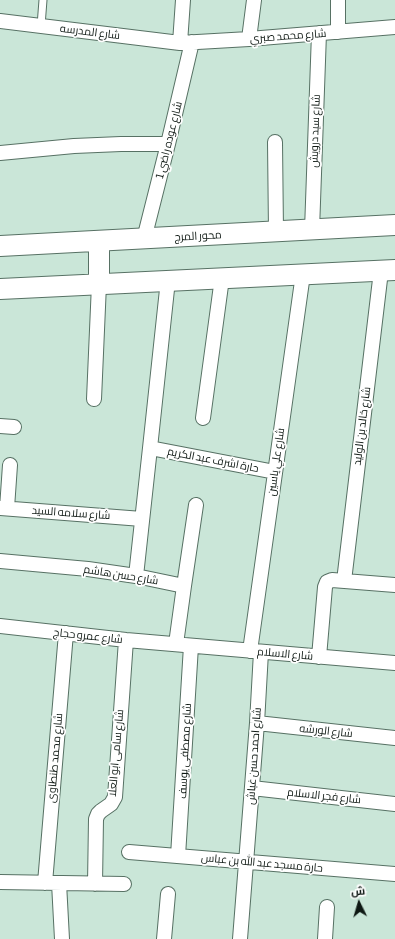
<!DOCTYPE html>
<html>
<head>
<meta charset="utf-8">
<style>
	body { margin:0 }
	#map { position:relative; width:395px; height:939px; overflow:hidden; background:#cae6d8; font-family:"Asap Condensed",Cairo,sans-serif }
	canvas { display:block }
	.north { position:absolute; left:339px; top:883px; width:40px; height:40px; -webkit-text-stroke:3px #fff; paint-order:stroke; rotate:355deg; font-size:11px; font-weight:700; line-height:16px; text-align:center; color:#0e1813 }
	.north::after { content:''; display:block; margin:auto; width:14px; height:18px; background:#0e1813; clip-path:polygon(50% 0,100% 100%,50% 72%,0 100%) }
</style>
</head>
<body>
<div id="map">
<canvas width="395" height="939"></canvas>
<div class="north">ش</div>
</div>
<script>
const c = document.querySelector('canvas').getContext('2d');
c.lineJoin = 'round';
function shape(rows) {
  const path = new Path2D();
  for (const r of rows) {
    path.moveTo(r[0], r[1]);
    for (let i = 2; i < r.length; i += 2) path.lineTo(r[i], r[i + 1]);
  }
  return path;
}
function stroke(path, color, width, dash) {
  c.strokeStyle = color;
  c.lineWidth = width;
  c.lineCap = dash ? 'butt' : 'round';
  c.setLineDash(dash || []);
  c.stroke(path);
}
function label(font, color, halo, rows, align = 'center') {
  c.font = font + ' "Asap Condensed",Cairo,sans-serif';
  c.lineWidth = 3.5;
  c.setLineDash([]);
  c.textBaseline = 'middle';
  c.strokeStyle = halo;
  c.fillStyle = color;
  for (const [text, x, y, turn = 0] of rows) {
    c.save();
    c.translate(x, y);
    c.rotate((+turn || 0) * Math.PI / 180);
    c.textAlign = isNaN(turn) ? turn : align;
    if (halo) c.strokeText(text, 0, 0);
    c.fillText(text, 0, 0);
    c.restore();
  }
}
const service = shape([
	[41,26,43,0]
]);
const minor = shape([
	[338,0,338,32],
	[0,21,180,43,249,39,395,27],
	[249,39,254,0],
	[180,43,183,0],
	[275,142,276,232],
	[0,153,74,146,121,144,168,144],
	[312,230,319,33],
	[144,239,168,144,192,42],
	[94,399,99,284],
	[203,418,222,278],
	[0,426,14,427],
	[150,448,275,472],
	[0,508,142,519],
	[7,508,10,465],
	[0,561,88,569,136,576,184,586,176,644],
	[136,576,150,448,168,280],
	[344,581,381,271],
	[184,586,196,505],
	[0,626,126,640,395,663],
	[250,651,303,274],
	[319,657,325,587,327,582,332,580,395,585],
	[257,723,395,738],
	[252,788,395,804],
	[129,852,395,874],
	[178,856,191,646],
	[0,882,124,884],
	[45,883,66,633],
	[59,883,62,939],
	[95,884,96,819,98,814,101,811,111,804,115,797,126,640],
	[164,939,168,894],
	[240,939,257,723,261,652],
	[325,939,327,907]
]);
const secondary = shape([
	[0,246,395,225],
	[99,284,99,241],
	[0,289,395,270]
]);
const streetNames = [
	["شارع المدرسه",90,32,7],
	["شارع محمد صبري",288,36,-4],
	["شارع سيد درويش",315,131,-88],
	["شارع عوده راضي 1",169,140,-76],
	["محور المرج",198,236,-3],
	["شارع خالد بن الوليد",362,426,-83],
	["حارة اشرف عبد الكريم",213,460,11],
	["شارع علي ياسين",276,462,-82],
	["شارع سلامه السيد",71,513,4],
	["شارع حسن هاشم",121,575,9],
	["شارع عمرو حجاج",88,636,6],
	["شارع الاسلام",285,654,5],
	["شارع الورشه",326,731,6],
	["شارع مصطفى يوسف",185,751,-87],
	["شارع سامى ابو العلا",116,753,-85],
	["شارع احمد حسن غباش",254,756,-86],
	["شارع محمد طنطاوى",55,758,-85],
	["شارع فجر الاسلام",324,796,6],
	["حارة مسجد عبد الله بن عباس",262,863,5]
];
stroke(service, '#577164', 9);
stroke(minor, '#577164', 16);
stroke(secondary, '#577164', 22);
stroke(service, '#fff', 7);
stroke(minor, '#fff', 14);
stroke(secondary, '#fff', 20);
label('11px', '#0e1813', '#fff', streetNames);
</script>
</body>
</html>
